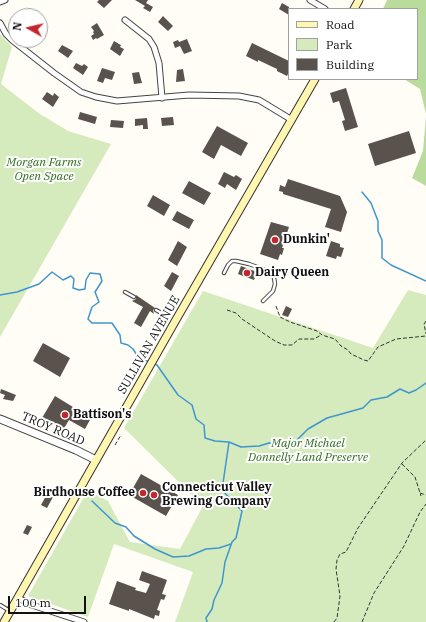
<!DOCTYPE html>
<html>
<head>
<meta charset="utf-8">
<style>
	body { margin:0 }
	#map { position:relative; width:426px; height:622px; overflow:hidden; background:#fffdf5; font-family:"IBM Plex Serif",serif }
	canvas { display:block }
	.legend { position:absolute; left:288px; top:8px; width:130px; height:72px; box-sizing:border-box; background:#fff; border:1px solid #a0a0a0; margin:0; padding:5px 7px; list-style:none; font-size:12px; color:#111 }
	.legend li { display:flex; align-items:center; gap:8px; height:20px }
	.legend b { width:20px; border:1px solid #a0a0a0 }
	.north { position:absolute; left:8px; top:8px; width:40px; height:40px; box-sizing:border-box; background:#fff; border:1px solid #a0a0a0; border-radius:50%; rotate:278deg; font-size:11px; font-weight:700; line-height:16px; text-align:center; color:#111 }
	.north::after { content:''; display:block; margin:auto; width:14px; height:18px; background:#c4262e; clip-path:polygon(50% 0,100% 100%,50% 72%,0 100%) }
	.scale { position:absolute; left:8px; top:596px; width:78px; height:18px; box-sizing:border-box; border:2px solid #111; border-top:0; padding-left:5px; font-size:12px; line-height:14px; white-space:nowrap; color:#111; -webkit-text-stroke:3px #fff; paint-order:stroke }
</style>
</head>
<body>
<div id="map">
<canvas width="426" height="622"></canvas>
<ul class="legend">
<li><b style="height:5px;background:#fff6b0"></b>Road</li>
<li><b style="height:11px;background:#d5ebbd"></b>Park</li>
<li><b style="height:11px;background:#5a524d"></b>Building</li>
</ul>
<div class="north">N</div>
<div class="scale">100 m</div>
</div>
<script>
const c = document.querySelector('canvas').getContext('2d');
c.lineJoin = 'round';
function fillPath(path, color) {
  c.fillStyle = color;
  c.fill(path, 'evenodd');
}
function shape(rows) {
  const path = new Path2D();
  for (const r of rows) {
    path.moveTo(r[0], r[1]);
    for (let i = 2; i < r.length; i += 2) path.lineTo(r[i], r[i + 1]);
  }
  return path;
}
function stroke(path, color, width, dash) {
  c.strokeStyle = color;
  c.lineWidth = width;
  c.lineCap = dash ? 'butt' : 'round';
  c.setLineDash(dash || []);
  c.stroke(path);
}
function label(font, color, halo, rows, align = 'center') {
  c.font = font + ' "IBM Plex Serif",serif';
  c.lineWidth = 4;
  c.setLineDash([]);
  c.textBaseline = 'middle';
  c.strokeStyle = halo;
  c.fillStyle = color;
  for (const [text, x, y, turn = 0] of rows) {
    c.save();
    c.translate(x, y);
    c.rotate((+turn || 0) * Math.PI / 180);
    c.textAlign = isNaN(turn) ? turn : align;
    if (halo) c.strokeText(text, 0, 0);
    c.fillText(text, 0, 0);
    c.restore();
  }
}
const green = shape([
	[0,34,12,47,1,84,40,114,68,131,111,144,0,337],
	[408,290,426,295,426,622,175,622,193,572,114,544,88,617,28,596,88,490,108,501,130,542,180,549,203,506,124,428,203,291,373,348]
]);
const forest = shape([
	[387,0,426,0,426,114,420,89,404,79,417,79,417,9,383,9],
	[426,116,426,186,412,178,423,151]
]);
const stream = shape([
	[362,192,371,203,378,221,378,231,382,240,382,258,391,265,426,281],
	[0,295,17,292,39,284,52,272,63,280,71,276,74,279,73,288,79,290,85,289,86,280,90,273,100,274,102,281,95,292,99,302,92,307,88,319,92,323,112,323,120,335,121,343,128,345,133,349,139,358,150,362],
	[154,364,157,365,178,395,192,405,196,419,204,425,205,438,215,441,229,442,241,447,259,446,269,443,292,445,308,429,327,418,363,408,371,400,387,397,400,389,409,393,416,390,426,383],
	[92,501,115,523,126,527,134,536,155,549,173,557,189,556,206,549,219,548,231,544],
	[207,622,206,618,212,609,214,600,222,583,225,562,232,542,236,538,242,511,222,490,229,442]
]);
const building = shape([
	[99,0,112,0,104,8,97,2],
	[135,0,148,0,146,3,153,7,150,12,143,8,145,6],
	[282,3,289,7,289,15,279,9],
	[163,16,173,26,168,31,158,22],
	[97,23,104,35,97,39,96,38,93,40,91,36,94,34,93,32,94,31,91,27],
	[187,39,192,51,184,54,180,46,175,48,173,42,178,40,179,42],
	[114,41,119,44,121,45,120,47,124,49,120,56,110,49],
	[252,43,289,61,289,72,287,76,277,71,277,69,258,60,258,62,246,56],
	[62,45,73,51,68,58,58,51],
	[76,63,82,66,84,64,88,67,83,75,73,68],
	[102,68,115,72,112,80,105,78,103,83,97,81],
	[183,69,185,81,176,82,177,70],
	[139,72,142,83,134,84,132,73],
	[346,88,358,127,345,131,342,121,345,120,339,101,333,103,330,93],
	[47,92,53,96,54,93,59,97,53,107,42,99],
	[80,112,97,117,95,124,78,119],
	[173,117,174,125,162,126,161,118],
	[147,118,148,129,143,129,143,125,135,126,135,119],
	[111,120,124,121,123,128,110,127],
	[217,126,248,143,241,156,221,145,214,159,202,152],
	[409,131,416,153,375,166,368,144],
	[224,172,234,177,236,175,242,179,236,190,227,184,225,188,218,184],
	[288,179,340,196,347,212,341,232,325,227,331,209,283,194,283,192,279,191,280,185,285,187],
	[189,181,211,193,204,205,182,193],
	[153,195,170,205,164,216,147,206],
	[177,211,194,220,189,229,172,220],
	[271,222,289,227,282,248,284,248,282,255,280,254,278,260,260,254],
	[178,241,187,247,177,266,168,260],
	[331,241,340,244,340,247,344,248,341,257,337,256,336,259,326,256],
	[241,266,257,272,254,280,238,274],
	[172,272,179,276,171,291,164,286],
	[136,295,155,308,153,310,154,314,150,311,141,327,134,323,143,307,132,301,136,299],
	[286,306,292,309,288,317,282,315],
	[43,343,70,358,60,377,33,361],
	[1,389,16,395,13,401,3,399,5,395,0,393],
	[55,396,91,418,85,429,69,420,63,430,42,418],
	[141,474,178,495,166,516,129,495],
	[47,494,53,497,47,508,41,505],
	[27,525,32,527,28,535,23,533],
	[142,571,167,580,162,594,166,595,164,600,161,599,157,610,160,611,159,616,155,615,154,619,129,609,129,611,109,604,117,581,136,588,135,590,146,593,150,584,139,580]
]);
const path = shape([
	[276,306,280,317,290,322,317,331,322,335,335,339,341,346,348,350,351,354,364,360,368,361,378,347,396,339,426,336],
	[227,310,236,313,242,319,275,341,284,345,292,345,299,339,314,339,321,335],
	[426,321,424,324,426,334],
	[115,445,121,435],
	[402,464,415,477,421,496],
	[420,493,426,495],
	[334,622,337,618,340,596,336,569,337,560,340,554,346,552,358,528,402,463,426,440],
	[362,622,374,593,404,546,420,512,426,504]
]);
const service = shape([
	[224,273,228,265,232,261,236,261,249,264,271,272,274,278,275,284,273,291,263,301],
	[125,292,134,297],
	[156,310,163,314],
	[0,605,10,611]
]);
const minor = shape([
	[310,0,325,9],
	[0,2,5,0],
	[125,20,149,39,154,47,159,63,162,98],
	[0,23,6,34,12,40,54,73,81,92,96,97,117,101,189,95,239,96,259,100,292,120],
	[18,598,32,605,84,622]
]);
const tertiary = shape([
	[0,419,76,450,96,460]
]);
const secondary = shape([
	[354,9,359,0],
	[4,622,177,318,315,79]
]);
const markers = [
	[275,240,4,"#c4262e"],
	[247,273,4,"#c4262e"],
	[65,415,4,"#c4262e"],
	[143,493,4,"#c4262e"],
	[154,495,4,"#c4262e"]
];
const parkNames = [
	["Morgan Farms",44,163],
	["Open Space",44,177],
	["Major Michael",308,444],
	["Donnelly Land Preserve",308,458]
];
const poiNames = [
	["Dunkin'",283,240],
	["Dairy Queen",255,273],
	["Battison's",73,415],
	["Connecticut Valley",162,488],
	["Brewing Company",162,502],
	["Birdhouse Coffee",135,493,"right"]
];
const streetNames = [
	["SULLIVAN AVENUE",149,345,-60],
	["TROY ROAD",53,429,23]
];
fillPath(green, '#d5ebbd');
fillPath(forest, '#b9dc9c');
stroke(stream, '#3f96cf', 1.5);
fillPath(building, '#5a524d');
stroke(service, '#444', 4.5);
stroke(minor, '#444', 7);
stroke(tertiary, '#444', 9);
stroke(secondary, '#333', 9);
stroke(path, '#333', 1, [4, 2]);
stroke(service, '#fff', 2.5);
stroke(minor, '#fff', 5);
stroke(tertiary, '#fff', 7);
stroke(secondary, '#fff6b0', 7);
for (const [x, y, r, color] of markers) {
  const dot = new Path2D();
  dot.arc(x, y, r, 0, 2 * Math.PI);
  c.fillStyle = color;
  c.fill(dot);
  stroke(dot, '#fff', 1.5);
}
label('italic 12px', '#2f6b1f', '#fff', parkNames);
label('bold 12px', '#111', '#fff', poiNames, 'left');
label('12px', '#111', '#fff', streetNames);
</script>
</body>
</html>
